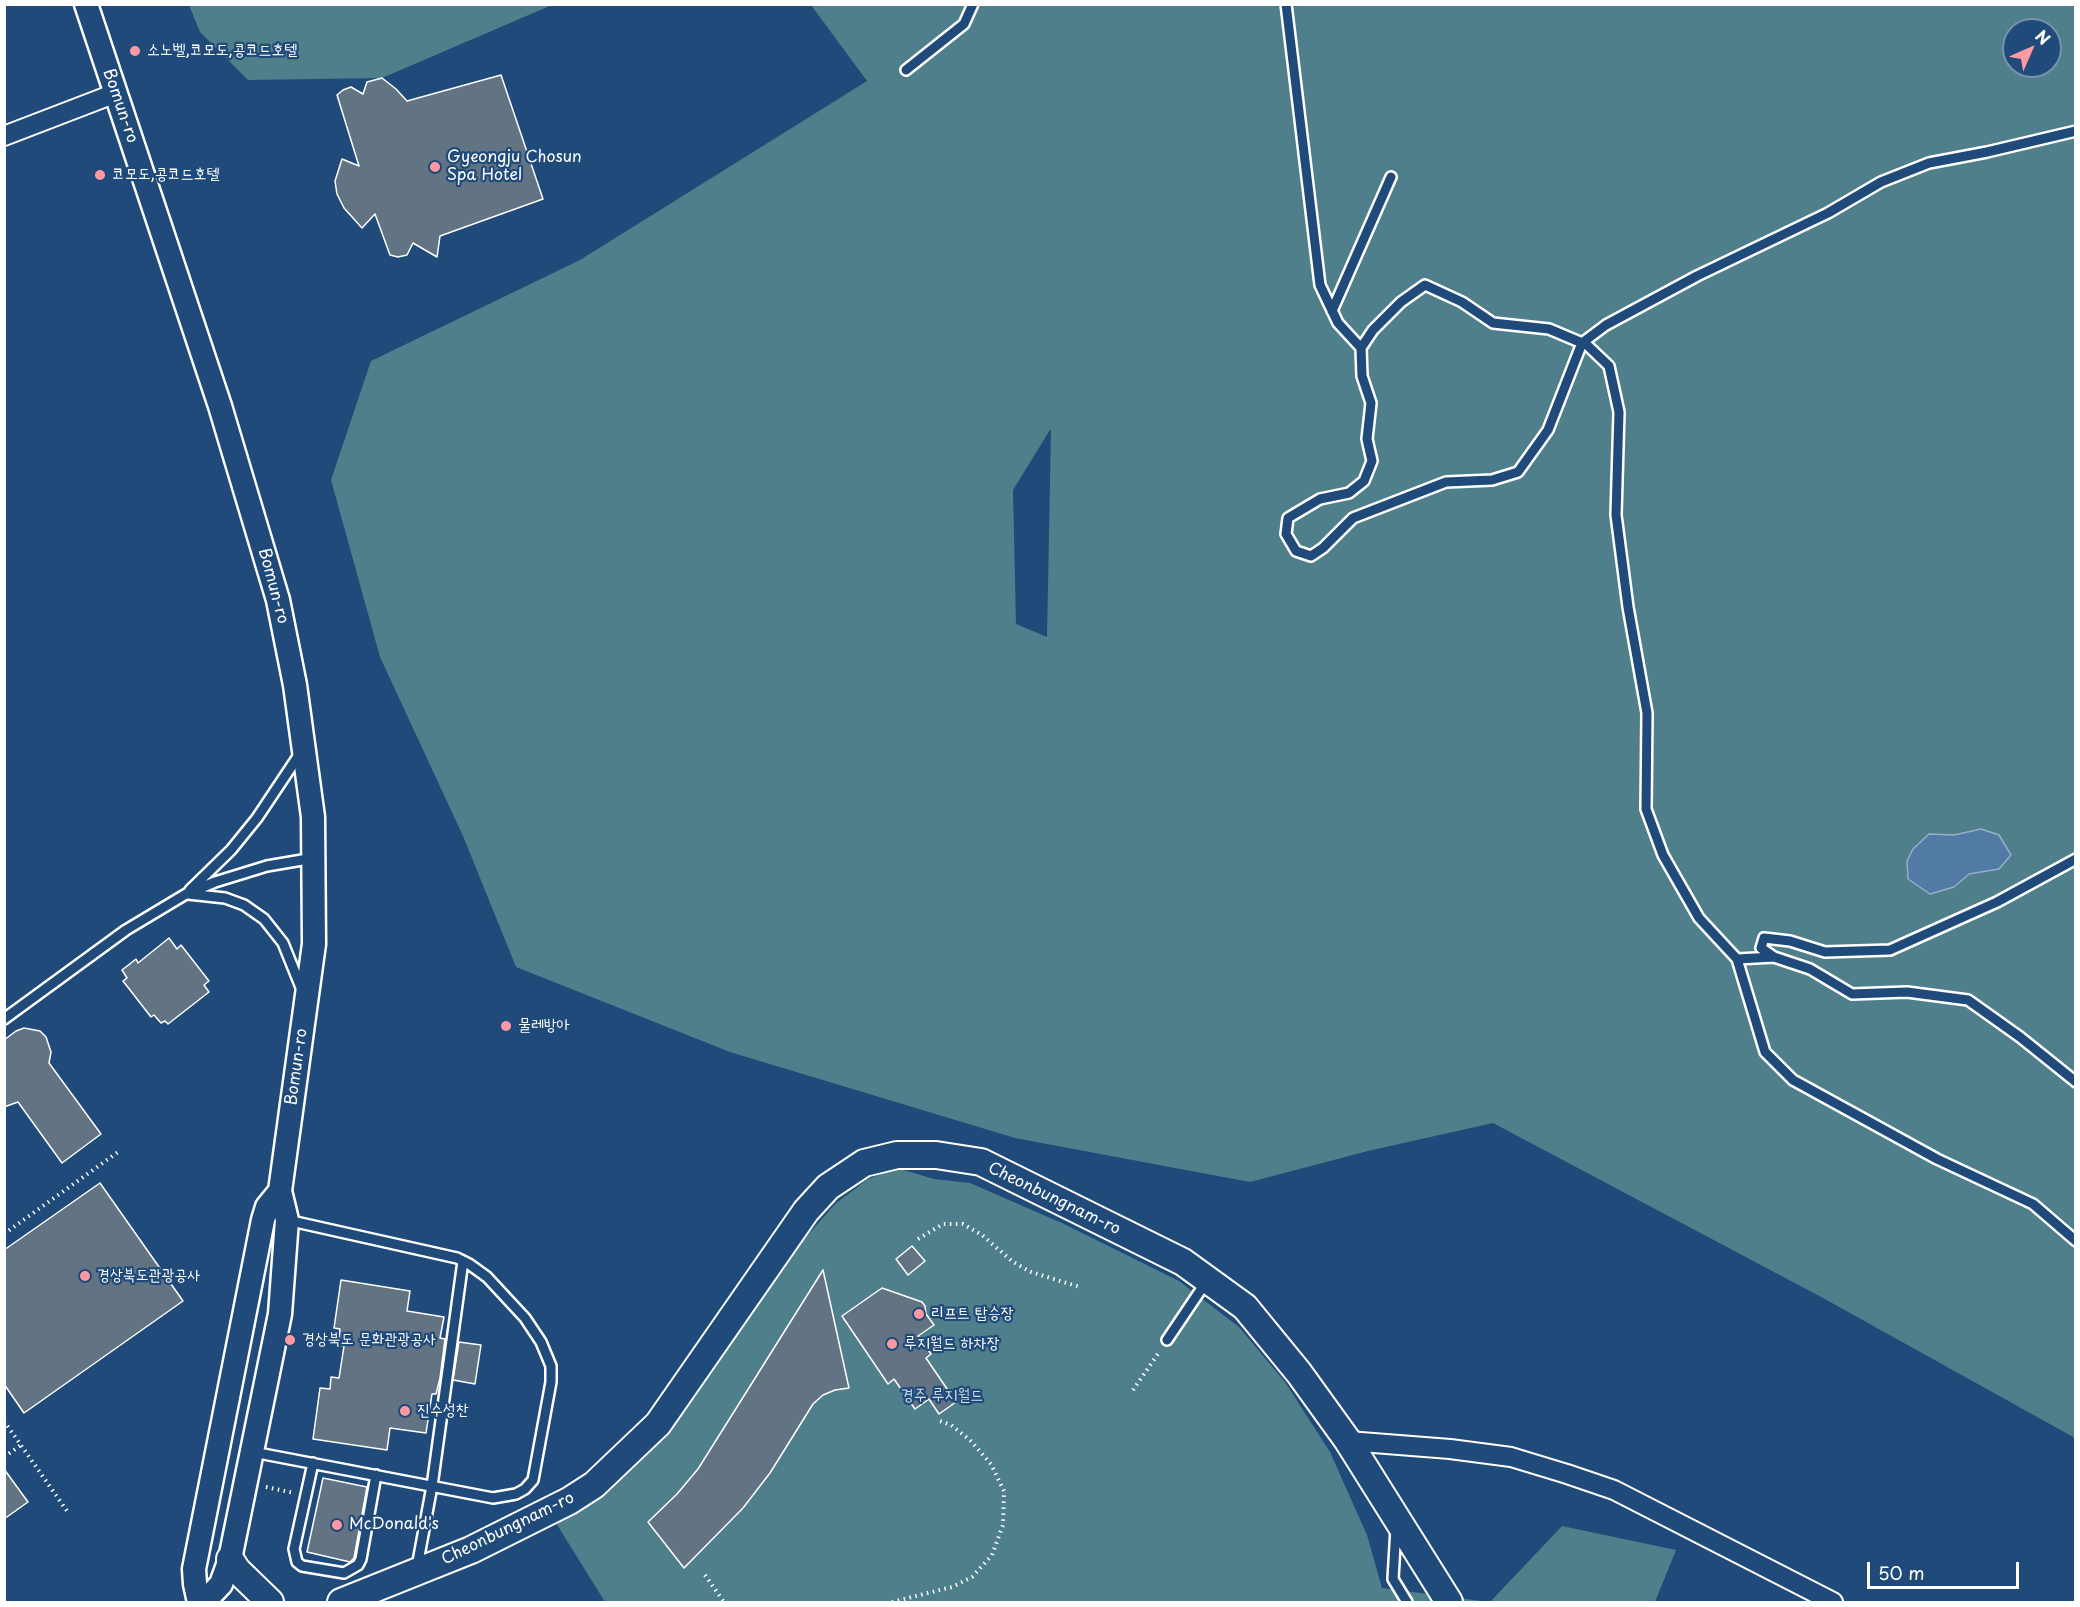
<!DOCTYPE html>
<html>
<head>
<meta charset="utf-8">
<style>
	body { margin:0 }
	#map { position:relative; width:2080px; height:1607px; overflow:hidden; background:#1f4a7a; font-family:"Playpen Sans",sans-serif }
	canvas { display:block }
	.frame { position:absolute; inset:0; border:6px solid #fff; pointer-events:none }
	.north { position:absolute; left:2002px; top:18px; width:60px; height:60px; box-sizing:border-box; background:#1f4a7a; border:2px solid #7992af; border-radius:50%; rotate:45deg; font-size:16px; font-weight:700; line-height:24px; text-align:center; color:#fff }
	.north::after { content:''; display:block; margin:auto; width:21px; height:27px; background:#ff9aa2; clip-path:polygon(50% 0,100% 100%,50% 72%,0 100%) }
	.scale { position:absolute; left:1867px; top:1562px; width:152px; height:27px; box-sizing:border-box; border:3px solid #fff; border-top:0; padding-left:8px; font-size:18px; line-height:21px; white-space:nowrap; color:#fff; -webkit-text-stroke:4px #1f4a7a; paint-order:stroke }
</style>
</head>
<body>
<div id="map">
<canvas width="2080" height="1607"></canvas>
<div class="frame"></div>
<div class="north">N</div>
<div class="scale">50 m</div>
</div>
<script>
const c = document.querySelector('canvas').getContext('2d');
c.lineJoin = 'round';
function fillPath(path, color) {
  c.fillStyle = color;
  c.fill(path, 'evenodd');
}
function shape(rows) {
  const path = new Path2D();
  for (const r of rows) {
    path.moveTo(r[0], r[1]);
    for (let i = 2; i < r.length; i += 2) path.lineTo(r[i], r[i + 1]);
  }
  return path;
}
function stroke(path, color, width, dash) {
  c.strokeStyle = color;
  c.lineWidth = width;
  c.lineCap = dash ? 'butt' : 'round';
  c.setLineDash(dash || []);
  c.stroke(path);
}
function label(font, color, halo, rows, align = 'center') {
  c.font = font + ' "Playpen Sans","Poor Story",sans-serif';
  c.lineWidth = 4.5;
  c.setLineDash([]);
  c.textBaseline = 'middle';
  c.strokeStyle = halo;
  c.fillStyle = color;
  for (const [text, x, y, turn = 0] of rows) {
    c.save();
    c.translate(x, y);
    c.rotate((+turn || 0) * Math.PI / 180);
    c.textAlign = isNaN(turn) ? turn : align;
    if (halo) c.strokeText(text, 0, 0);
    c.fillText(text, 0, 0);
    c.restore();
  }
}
const green = shape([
	[189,5,552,5,382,78,248,80,200,32],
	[811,5,2075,5,2075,1438,1823,1298,1493,1123,1368,1151,1250,1182,1015,1138,730,1052,516,967,463,836,380,657,331,480,371,361,580,260,867,81],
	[2014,30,2050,30,2050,66,2014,66],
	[1050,430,1051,430,1047,637,1016,624,1013,490],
	[897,1168,934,1179,970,1183,1064,1224,1179,1281,1239,1327,1285,1382,1330,1452,1367,1535,1382,1588,1489,1602,605,1602,556,1523,835,1204,868,1179],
	[1562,1526,1676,1550,1655,1602,1490,1602]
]);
const water = shape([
	[1981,829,1999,835,2011,855,1999,869,1969,874,1954,887,1930,894,1908,879,1907,861,1913,849,1929,834,1954,835,1981,829]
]);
const building = shape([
	[501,75,543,199,440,236,437,257,413,243,407,255,398,257,390,255,375,214,362,228,344,208,337,194,335,181,342,159,359,166,337,95,343,90,351,87,363,94,367,82,382,78,396,89,407,101,501,75],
	[169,938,177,949,181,945,209,981,204,985,209,992,168,1024,165,1021,161,1023,154,1015,151,1017,123,981,127,978,122,970,136,959,138,963,169,938],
	[24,1028,40,1031,46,1037,51,1052,49,1063,101,1134,62,1163,18,1102,4,1107,4,1040,16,1031,24,1028],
	[100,1183,183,1301,24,1413,4,1384,4,1250,100,1183],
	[912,1246,925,1261,908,1275,896,1259,912,1246],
	[823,1270,849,1388,835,1390,823,1395,813,1404,770,1473,743,1508,684,1568,648,1522,677,1494,698,1469,823,1270],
	[341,1280,410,1291,407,1311,444,1317,440,1338,445,1339,440,1378,436,1394,432,1394,426,1433,390,1428,387,1450,313,1439,320,1388,330,1389,331,1377,339,1378,344,1346,338,1345,340,1329,334,1328,341,1280],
	[882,1288,922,1302,925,1306,926,1314,934,1325,918,1336,931,1354,926,1358,956,1402,939,1414,929,1399,915,1409,894,1379,888,1384,842,1316,882,1288],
	[459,1342,481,1345,475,1384,453,1380,459,1342],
	[4,1469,28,1502,4,1519,4,1469],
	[323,1478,367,1487,354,1558,350,1562,307,1552,323,1478]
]);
const path = shape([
	[4,1234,118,1152],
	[918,1239,943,1224,963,1224,982,1235,1013,1262,1031,1272,1080,1287],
	[1133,1390,1160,1351],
	[4,1421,67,1511],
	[4,1457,21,1445],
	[266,1487,294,1493],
	[705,1575,724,1602],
	[892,1602,952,1587,972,1577,992,1555,1003,1525,1004,1491,991,1464,970,1440,951,1425,937,1420]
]);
const service = shape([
	[1286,4,1320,285,1338,323,1361,348,1373,330,1401,302,1425,285,1462,302,1493,323,1549,329,1587,345,1609,366,1619,412,1616,515,1628,607,1647,713,1646,809,1663,855,1699,918,1737,959],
	[906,70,964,24,973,4],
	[1332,311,1391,177],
	[1361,348,1362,376,1371,403,1367,439,1372,461,1364,481,1349,493,1320,499,1288,518,1286,534,1296,551,1311,556,1323,548,1353,518,1446,482,1492,480,1518,472,1548,430,1582,343,1606,325,1697,276,1828,213,1881,182,1929,163,1987,152,2076,131],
	[190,890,231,850,257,818,301,752],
	[188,894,225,898,244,905,264,919,283,943,302,990],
	[1774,957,1761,948,1764,938,1790,941,1825,952,1890,950,1997,902,2076,859],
	[4,1019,126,930,186,894,215,882,267,866,314,858],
	[2076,1082,2020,1037,1968,1000,1907,992,1852,994,1810,969,1774,957,1737,959,1765,1052,1793,1080,1937,1159,2033,1204,2076,1241],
	[1167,1340,1206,1282],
	[253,1452,493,1498,516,1494,525,1489,533,1480,551,1382,551,1366,541,1342,525,1318,487,1277,469,1264,457,1258,287,1220],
	[313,1463,294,1549,297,1562,302,1566,344,1573,358,1565,361,1559,376,1475],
	[1396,1528,1393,1579,1407,1602],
	[417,1567,432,1486,463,1261]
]);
const minor = shape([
	[4,136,116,93],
	[1348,1441,1450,1449,1511,1457,1567,1474,1614,1490,1833,1602]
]);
const tertiary = shape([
	[86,4,220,406,278,600,295,685,313,817,314,944,280,1191,287,1220,280,1314,230,1559,221,1584,204,1602],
	[199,1602,195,1584,194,1569,263,1220,267,1207,280,1191]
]);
const secondary = shape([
	[230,1559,237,1570,270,1602],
	[341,1602,471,1550,569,1501,594,1485,658,1424,806,1211,828,1187,864,1163,897,1155,936,1155,981,1162,1183,1262,1245,1307,1299,1373,1348,1441,1449,1602]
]);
const markers = [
	[135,51,6,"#ff9aa2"],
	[435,167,6,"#ff9aa2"],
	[100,175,6,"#ff9aa2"],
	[506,1026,6,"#ff9aa2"],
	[85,1276,6,"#ff9aa2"],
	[919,1314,6,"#ff9aa2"],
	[290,1340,6,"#ff9aa2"],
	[892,1344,6,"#ff9aa2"],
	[405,1411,6,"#ff9aa2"],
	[337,1525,6,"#ff9aa2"]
];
const poiNames = [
	["소노벨,코모도,콩코드호텔",147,51],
	["Gyeongju Chosun",447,158],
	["Spa Hotel",447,176],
	["코모도,콩코드호텔",112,175],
	["물레방아",518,1026],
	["경상북도관광공사",97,1276],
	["리프트 탑승장",931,1314],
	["경상북도 문화관광공사",302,1340],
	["루지월드 하차장",904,1344],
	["진수성찬",417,1411],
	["McDonald's",349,1525]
];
const streetNames = [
	["Bomun-ro",120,106,71],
	["Bomun-ro",273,586,75],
	["Bomun-ro",297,1067,-82],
	["Cheonbungnam-ro",1054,1199,26],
	["Cheonbungnam-ro",508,1529,-26]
];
const parkNames = [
	["경주 루지월드",942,1396]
];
fillPath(green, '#4e7f8a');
fillPath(water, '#517aa5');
stroke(water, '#97afc9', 1.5);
fillPath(building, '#627483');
stroke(building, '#fff', 1.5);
stroke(service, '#fff', 14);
stroke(minor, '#fff', 22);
stroke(tertiary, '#fff', 27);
stroke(secondary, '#fff', 30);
stroke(path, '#fff', 4, [1.5, 4.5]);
stroke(service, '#1f4a7a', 9);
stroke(minor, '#1f4a7a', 18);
stroke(tertiary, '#1f4a7a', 22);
stroke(secondary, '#1f4a7a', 26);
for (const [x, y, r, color] of markers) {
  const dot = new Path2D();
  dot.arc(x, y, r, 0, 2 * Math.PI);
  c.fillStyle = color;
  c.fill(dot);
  stroke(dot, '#1f4a7a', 2);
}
label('16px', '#fff', '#1f4a7a', poiNames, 'left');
label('16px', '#fff', '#1f4a7a', streetNames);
label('16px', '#d3dfe2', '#1f4a7a', parkNames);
</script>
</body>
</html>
